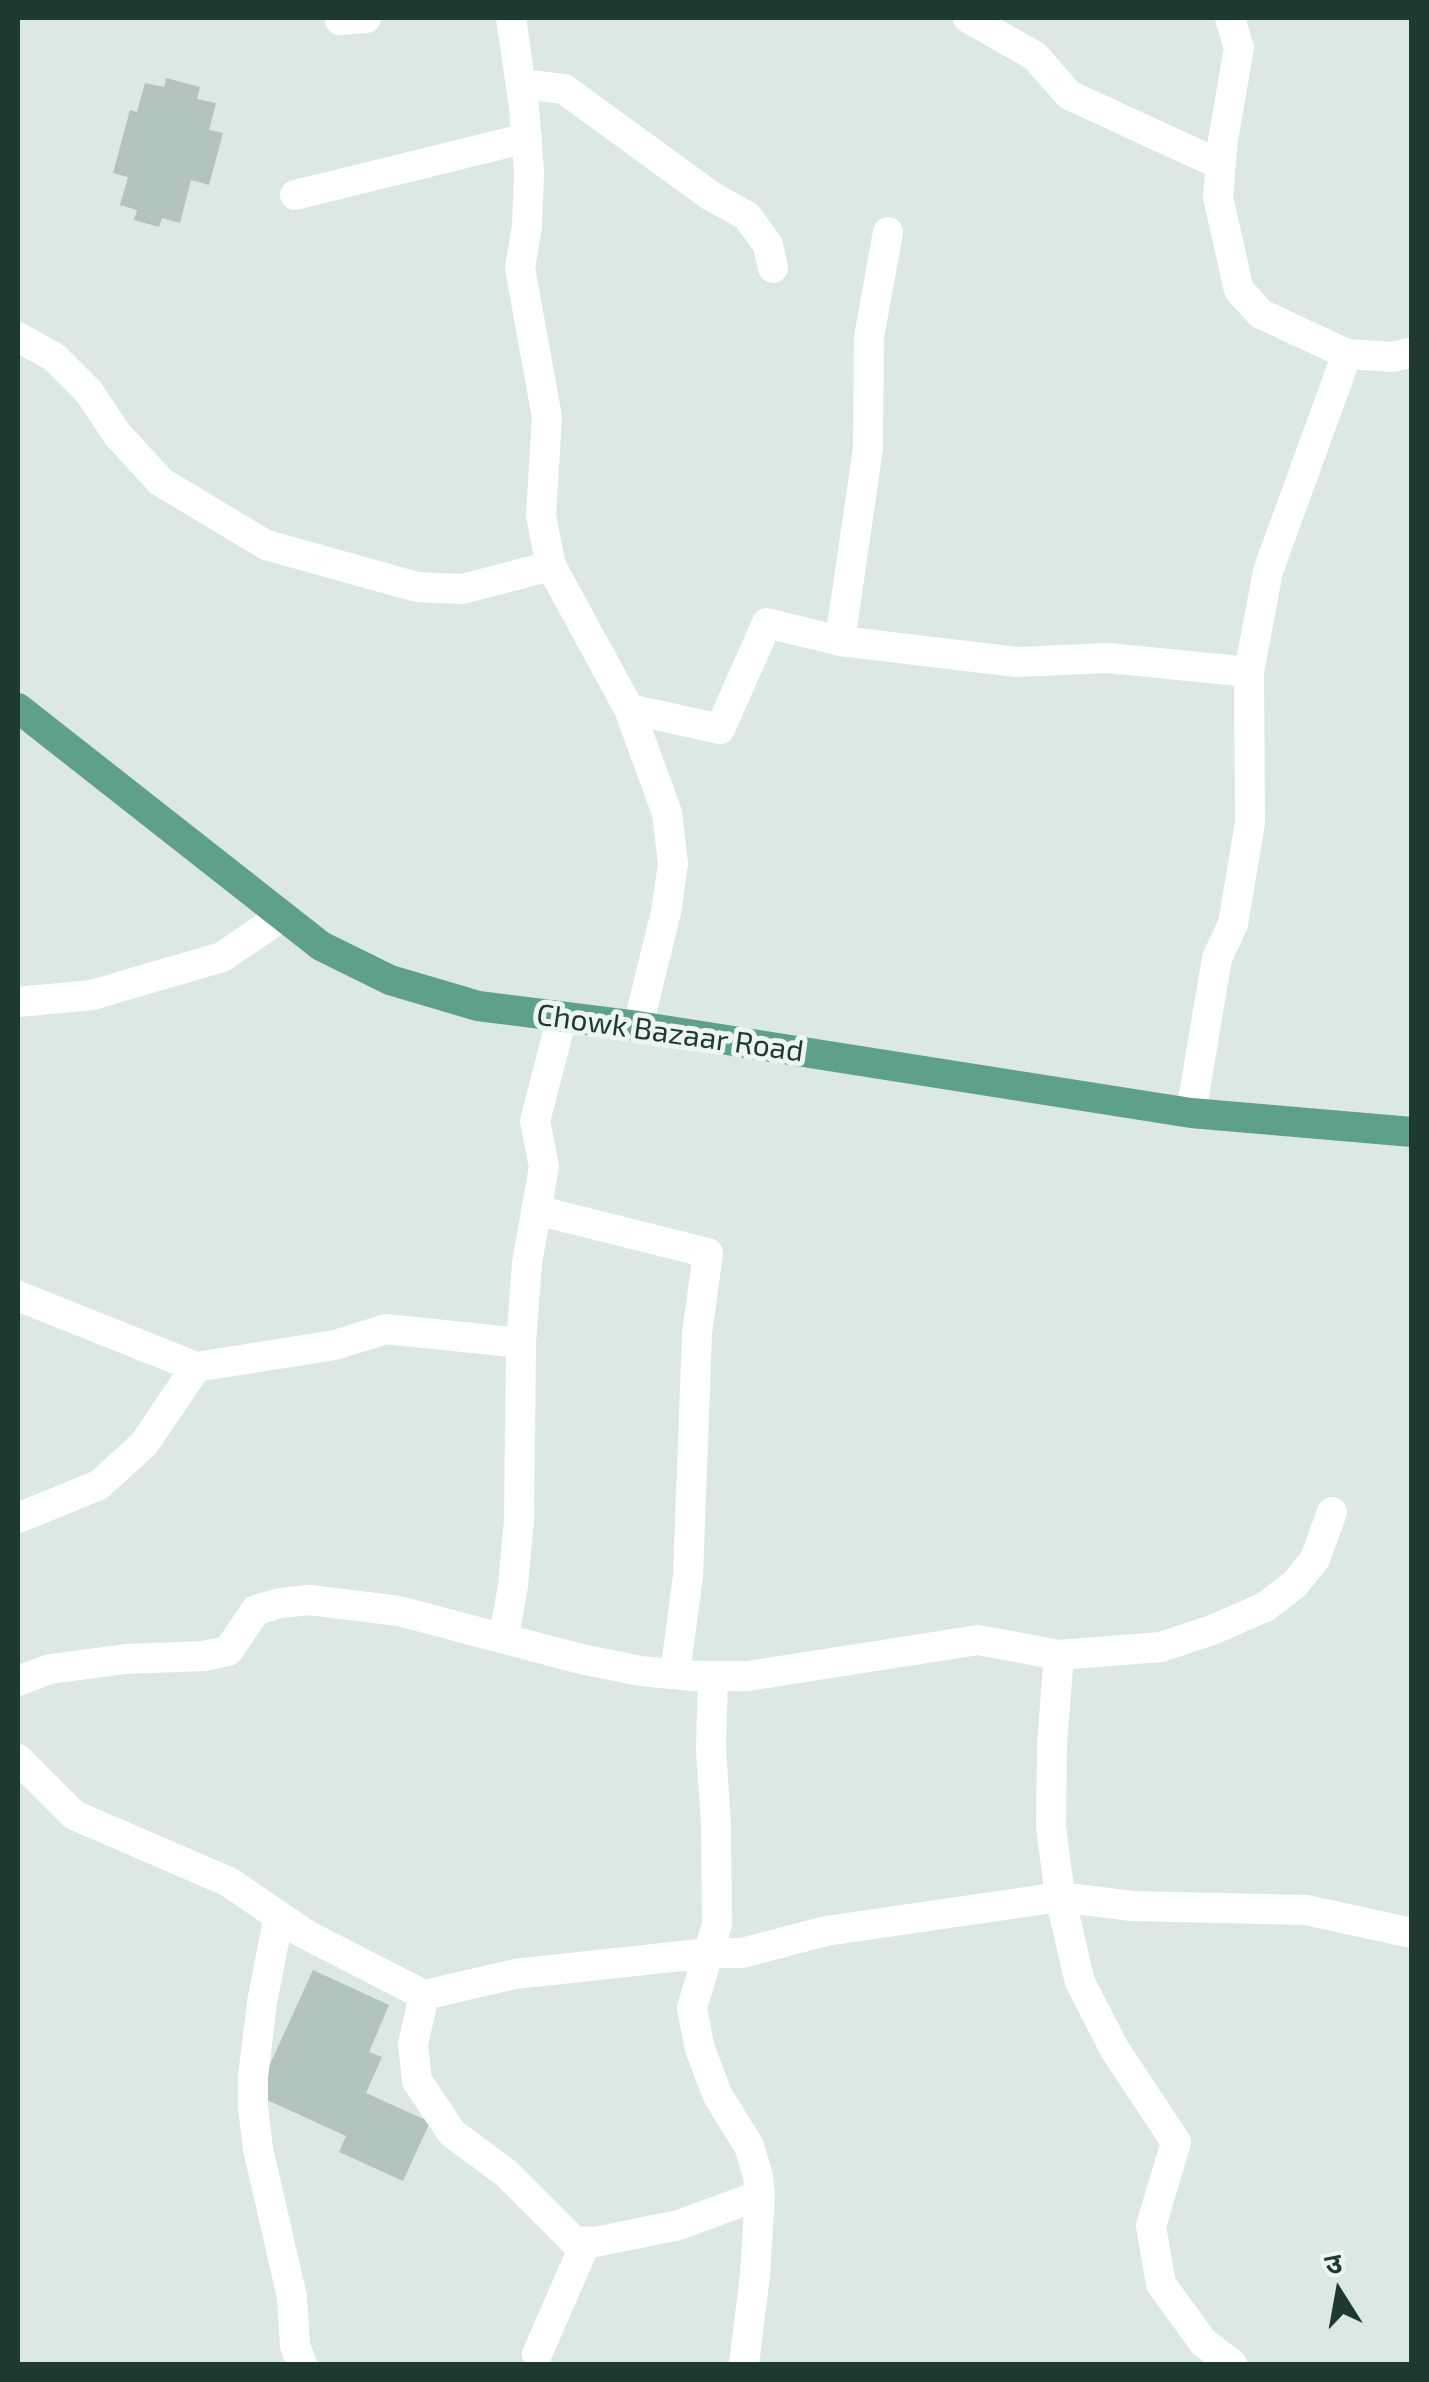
<!DOCTYPE html>
<html>
<head>
<meta charset="utf-8">
<style>
	body { margin:0 }
	#map { position:relative; width:1429px; height:2382px; overflow:hidden; background:#dce9e2; font-family:"Exo 2","Noto Sans Devanagari",sans-serif }
	canvas { display:block }
	.frame { position:absolute; inset:0; border:20px solid #1e392f; pointer-events:none }
	.north { position:absolute; left:1289px; top:2242px; width:100px; height:100px; -webkit-text-stroke:8px #edf6f0; paint-order:stroke; rotate:349deg; font-size:28px; font-weight:700; line-height:40px; text-align:center; color:#1e392f }
	.north::after { content:''; display:block; margin:auto; width:35px; height:45px; background:#1e392f; clip-path:polygon(50% 0,100% 100%,50% 72%,0 100%) }
</style>
</head>
<body>
<div id="map">
<canvas width="1429" height="2382"></canvas>
<div class="frame"></div>
<div class="north">उ</div>
</div>
<script>
const c = document.querySelector('canvas').getContext('2d');
c.lineJoin = 'round';
function fillPath(path, color) {
  c.fillStyle = color;
  c.fill(path, 'evenodd');
}
function shape(rows) {
  const path = new Path2D();
  for (const r of rows) {
    path.moveTo(r[0], r[1]);
    for (let i = 2; i < r.length; i += 2) path.lineTo(r[i], r[i + 1]);
  }
  return path;
}
function stroke(path, color, width, dash) {
  c.strokeStyle = color;
  c.lineWidth = width;
  c.lineCap = dash ? 'butt' : 'round';
  c.setLineDash(dash || []);
  c.stroke(path);
}
function label(font, color, halo, rows, align = 'center') {
  c.font = font + ' "Exo 2",sans-serif';
  c.lineWidth = 10;
  c.setLineDash([]);
  c.textBaseline = 'middle';
  c.strokeStyle = halo;
  c.fillStyle = color;
  for (const [text, x, y, turn = 0] of rows) {
    c.save();
    c.translate(x, y);
    c.rotate((+turn || 0) * Math.PI / 180);
    c.textAlign = isNaN(turn) ? turn : align;
    if (halo) c.strokeText(text, 0, 0);
    c.fillText(text, 0, 0);
    c.restore();
  }
}
const building = shape([
	[166,78,200,87,197,99,216,103,209,130,223,133,209,185,191,180,180,223,162,218,159,227,134,220,137,210,120,205,128,177,113,173,130,110,137,112,145,83,164,87],
	[313,1970,389,2005,369,2052,382,2057,366,2093,430,2122,403,2181,339,2152,346,2136,256,2095]
]);
const minor = shape([
	[511,18,524,107,529,173,527,226,520,268,547,417,541,516,551,566],
	[968,18,1035,56,1069,95,1221,165],
	[1230,18,1239,48,1223,140,1218,197,1239,290,1261,314,1347,354,1393,357,1412,352],
	[340,20,366,18],
	[521,84,564,89,711,196,747,216,768,245,773,268],
	[295,195,527,138],
	[18,337,54,357,89,392,117,434,161,482,266,545,417,587,462,589,551,566,629,709,667,813,673,864,666,912,638,1026],
	[840,641,868,448,869,337,888,232],
	[1249,672,1268,571,1347,354],
	[629,709,720,729,767,623,840,641,1017,662,1108,658,1249,672,1250,823,1233,924,1217,958,1191,1113],
	[18,1002,92,995,222,957,282,916],
	[536,1210,708,1253,697,1334,688,1576,675,1674],
	[18,1296,196,1367],
	[18,1518,99,1485,144,1444,196,1367,335,1345,386,1329,521,1343,527,1263,544,1167,535,1121,562,1017],
	[504,1636,513,1586,519,1520,521,1343],
	[1059,1655,1052,1744,1051,1826,1060,1897,1080,1982,1115,2050,1176,2142,1151,2226,1161,2284,1203,2342,1232,2364],
	[713,1676,711,1749,716,1824,717,1924,692,2008,700,2049,718,2096,749,2146,758,2176,760,2195,755,2275,744,2364],
	[18,1681,50,1669,126,1659,204,1656,228,1651,256,1610,280,1603,310,1600,399,1611,577,1658,640,1671,694,1676,748,1676,978,1640,1059,1655,1161,1647,1212,1630,1265,1607,1295,1584,1315,1559,1332,1512],
	[18,1759,74,1815,229,1882,305,1934,424,1995,515,1974,709,1953,742,1953,826,1931,1060,1897,1132,1906,1306,1910,1412,1933],
	[279,1916,262,2002,253,2077,253,2107,258,2149,292,2297,295,2346,302,2364],
	[424,1995,413,2044,417,2081,452,2133,506,2173,574,2241,595,2242,679,2225,760,2195],
	[537,2354,586,2242]
]);
const major = shape([
	[18,708,321,946,390,980,478,1006,638,1026,1191,1113,1412,1132]
]);
const streetNames = [
	["Chowk Bazaar Road",670,1033,8]
];
fillPath(building, '#b2c4bb');
stroke(minor, '#fff', 30);
stroke(major, '#5fa089', 30);
label('30px', '#1e392f', '#edf6f0', streetNames);
</script>
</body>
</html>
